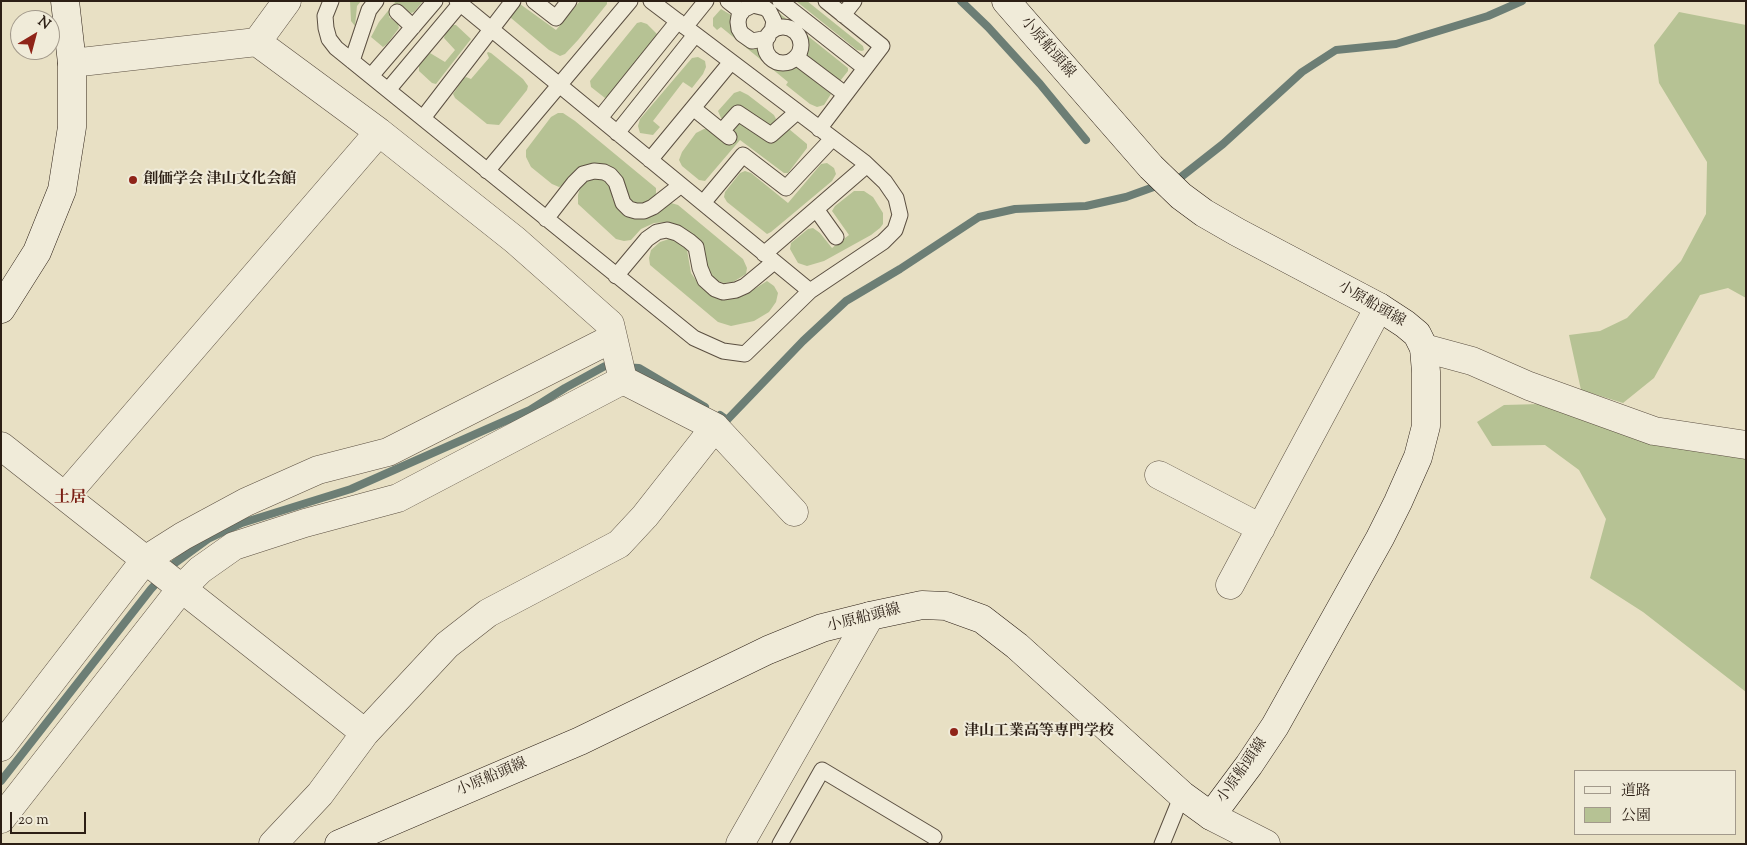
<!DOCTYPE html>
<html>
<head>
<meta charset="utf-8">
<style>
	body { margin:0 }
	#map { position:relative; width:1747px; height:845px; overflow:hidden; background:#e8e0c4; font-family:"Sorts Mill Goudy","Noto Serif JP",serif }
	canvas { display:block }
	.frame { position:absolute; inset:0; border:2px solid #2c1f15; pointer-events:none }
	.legend { position:absolute; left:1574px; top:770px; width:162px; height:65px; box-sizing:border-box; background:#f0ebd9; border:1px solid #a2998b; margin:0; padding:6px 9px; list-style:none; font-size:15px; color:#2c1f15 }
	.legend li { display:flex; align-items:center; gap:10px; height:25px }
	.legend b { width:25px; border:1px solid #a2998b }
	.north { position:absolute; left:10px; top:10px; width:50px; height:50px; box-sizing:border-box; background:#f0ebd9; border:1px solid #a2998b; border-radius:50%; rotate:37deg; font-size:14px; font-weight:700; line-height:20px; text-align:center; color:#2c1f15 }
	.north::after { content:''; display:block; margin:auto; width:18px; height:22px; background:#8f2418; clip-path:polygon(50% 0,100% 100%,50% 72%,0 100%) }
	.scale { position:absolute; left:10px; top:812px; width:76px; height:22px; box-sizing:border-box; border:2px solid #2c1f15; border-top:0; padding-left:6px; font-size:15px; line-height:18px; white-space:nowrap; color:#2c1f15; -webkit-text-stroke:4px #f0ebd9; paint-order:stroke }
</style>
</head>
<body>
<div id="map">
<canvas width="1747" height="845"></canvas>
<div class="frame"></div>
<ul class="legend">
<li><b style="height:6px;background:#f0ebd9"></b>道路</li>
<li><b style="height:14px;background:#b6c294"></b>公園</li>
</ul>
<div class="north">N</div>
<div class="scale">20 m</div>
</div>
<script>
const c = document.querySelector('canvas').getContext('2d');
c.lineJoin = 'round';
function fillPath(path, color) {
  c.fillStyle = color;
  c.fill(path, 'evenodd');
}
function shape(rows) {
  const path = new Path2D();
  for (const r of rows) {
    if (r.length === 3) {
      path.moveTo(r[0] + r[2], r[1]);
      path.arc(r[0], r[1], r[2], 0, 2 * Math.PI);
      continue;
    }
    path.moveTo(r[0], r[1]);
    for (let i = 2; i < r.length; i += 2) path.lineTo(r[i], r[i + 1]);
  }
  return path;
}
function stroke(path, color, width, dash) {
  c.strokeStyle = color;
  c.lineWidth = width;
  c.lineCap = dash ? 'butt' : 'round';
  c.setLineDash(dash || []);
  c.stroke(path);
}
function label(font, color, halo, rows, align = 'center') {
  c.font = font + ' "Sorts Mill Goudy","Noto Serif JP",serif';
  c.lineWidth = 4;
  c.setLineDash([]);
  c.textBaseline = 'middle';
  c.strokeStyle = halo;
  c.fillStyle = color;
  for (const [text, x, y, turn = 0] of rows) {
    c.save();
    c.translate(x, y);
    c.rotate((+turn || 0) * Math.PI / 180);
    c.textAlign = isNaN(turn) ? turn : align;
    if (halo) c.strokeText(text, 0, 0);
    c.fillText(text, 0, 0);
    c.restore();
  }
}
const green = shape([
	[350,1,361,1,357,6,355,26,351,21],
	[396,1,423,1,414,12,411,13,399,4,389,17,398,24,399,28,387,44,383,47,371,37,379,22],
	[580,1,607,1,607,4,578,40,565,54,560,56,549,50,511,18,510,14,520,4,556,30],
	[739,1,764,1,848,68,848,71,840,81,837,80,803,53,805,43,803,34,791,24,778,24,777,15,744,5],
	[796,1,807,1,863,46,864,50,862,51,857,50],
	[721,9,736,18,761,45,763,55,769,62,777,67,785,68,794,65,831,94,824,105,817,107,810,104,786,85,788,82,721,27,717,30,713,26,713,18],
	[1679,12,1746,25,1746,298,1728,288,1700,295,1654,378,1623,403,1581,390,1569,335,1600,331,1627,318,1681,261,1706,214,1707,162,1659,83,1654,45],
	[641,22,647,24,658,35,610,96,605,98,591,87,590,81,637,23],
	[453,25,456,25,471,39,436,84,432,83,419,71,419,65,430,53,445,62,455,50,444,38,445,34],
	[488,52,491,53,523,79,528,86,527,90,499,125,487,124,455,98,453,94,463,79,466,77,471,79,489,58,487,53],
	[698,57,705,61,706,67,703,74,692,88,683,82,653,121,660,127,653,135,640,133,638,126,640,119,692,58],
	[740,91,748,95,774,115,776,119,774,123,768,127,765,126,738,105,724,119,721,118,718,111,734,93],
	[558,113,563,113,575,121,656,188,656,194,649,202,638,204,629,200,609,167,559,187,552,184,531,167,526,157,526,150,551,117],
	[738,121,743,121,771,144,786,129,789,129,807,144,807,148,788,173,784,173,740,140,705,181,699,180,682,166,679,160,682,152,696,133,704,129,707,129,727,144,730,145,737,136,733,130,733,127],
	[827,163,834,168,836,174,832,181,771,232,767,234,727,202,724,197,725,192,740,173,745,171,751,173,788,203,816,170,821,164],
	[597,177,606,180,614,189,612,198,617,207,637,218,647,218,671,203,678,205,743,259,747,268,746,274,733,282,724,283,718,281,713,277,707,268,693,235,668,222,654,223,641,229,631,240,624,241,616,239,578,204,578,195,581,185,590,178],
	[854,191,864,191,873,197,883,213,883,224,880,228,871,235,824,261,807,266,798,263,790,249,791,243,808,229,813,228,820,233,832,248,849,235,832,211,835,206],
	[669,239,681,243,687,250,691,273,700,286,709,294,719,298,733,299,745,295,767,281,774,286,778,293,776,302,769,312,754,321,731,326,718,322,650,265,649,258,651,250,660,242],
	[1540,404,1707,454,1742,454,1746,448,1746,692,1643,612,1590,578,1606,519,1579,470,1545,445,1492,446,1477,422,1504,405]
]);
const stream = shape([
	[961,1,988,27,1040,84,1086,140],
	[1173,180,1181,177,1223,144,1302,72,1336,50,1396,44,1488,16,1522,1],
	[720,415,727,420,803,341,846,301,900,269,979,217,1015,209,1086,206,1126,197,1162,184],
	[1,781,151,589,175,563,208,539,242,523,351,489,530,410,565,388,605,366,639,368,705,407]
]);
const lane = shape([
	[331,1,325,16,326,28,329,39,336,48,694,338,723,351,745,354,810,291,883,242,895,230,900,215,896,198,885,182,864,162,651,1],
	[457,1,810,291],
	[534,1,556,18,569,1],
	[728,1,742,12],
	[780,1,865,68],
	[397,12,413,27],
	[843,15,854,1],
	[685,27,706,1],
	[783,45,18],
	[768,37,763,39,752,41,742,34,739,29,738,22,739,16,743,10,753,5,765,8,769,11,774,21,772,31],
	[796,57,845,94],
	[352,61,369,10,376,1],
	[371,76,435,1],
	[388,90,460,4],
	[693,108,729,137],
	[423,118,513,1],
	[600,118,678,21],
	[819,129,882,46,826,1],
	[722,131,738,113,771,135,797,112],
	[617,133,695,35],
	[650,160,731,62],
	[487,171,630,1],
	[703,203,743,155,786,188,832,139],
	[816,209,836,237],
	[546,219,574,183,583,174,594,171,604,172,610,175,616,182,623,203,629,209,636,211,644,211,653,207,681,185],
	[764,254,867,165],
	[616,276,647,239,657,232,667,230,677,233,689,241,696,247,700,268,705,280,715,289,723,292,736,290,745,286,774,262],
	[780,844,822,770,934,837],
	[1162,844,1182,795]
]);
const street = shape([
	[257,42,287,1],
	[72,63,257,42,379,132,515,240,610,324,623,380,715,427,645,516,619,544,488,613,447,645,365,733,320,794,273,844],
	[1424,348,1472,361,1529,386,1654,431,1746,445],
	[715,427,794,512],
	[1,446,365,733],
	[1159,475,1261,528],
	[65,496,379,132],
	[1230,585,1379,307],
	[1,747,145,560,183,536,246,502,318,470,388,452,613,338],
	[1211,816,1266,844],
	[1,819,181,589,200,570,234,546,305,523,398,498,623,380],
	[740,844,870,616]
]);
const secondary = shape([
	[1,309,37,252,62,190,72,127,72,63,65,1],
	[339,844,580,741,768,650,822,628,870,616,922,605,946,606,982,619,1017,646,1182,795,1211,816,1249,765,1275,726,1380,538,1398,502,1418,457,1426,426,1426,372,1424,348,1417,334,1405,324,1379,307,1237,232,1204,213,1181,196,1151,167,1006,1]
]);
const markers = [
	[133,180,5,"#8f2418"],
	[954,732,5,"#8f2418"]
];
const streetNames = [
	["小原船頭線",1047,48,49],
	["小原船頭線",1371,305,30],
	["小原船頭線",864,619,-14],
	["小原船頭線",1243,771,-55],
	["小原船頭線",492,778,-23]
];
const poiNames = [
	["創価学会 津山文化会館",143,180],
	["津山工業高等専門学校",964,732]
];
const neighbourhoodNames = [
	["土居",70,499]
];
fillPath(green, '#b6c294');
stroke(stream, '#6c7e75', 8);
stroke(lane, '#5b4f41', 17);
stroke(street, '#5b4f41', 29);
stroke(secondary, '#2c1f15', 29);
stroke(lane, '#f0ebd9', 15);
stroke(street, '#f0ebd9', 28);
stroke(secondary, '#f0ebd9', 28);
for (const [x, y, r, color] of markers) {
  const dot = new Path2D();
  dot.arc(x, y, r, 0, 2 * Math.PI);
  c.fillStyle = color;
  c.fill(dot);
  stroke(dot, '#f0ebd9', 2);
}
label('15px', '#2c1f15', '#f0ebd9', streetNames);
label('bold 15px', '#2c1f15', '#f0ebd9', poiNames, 'left');
label('bold 16px', '#7a1f14', '#f0ebd9', neighbourhoodNames);
</script>
</body>
</html>
